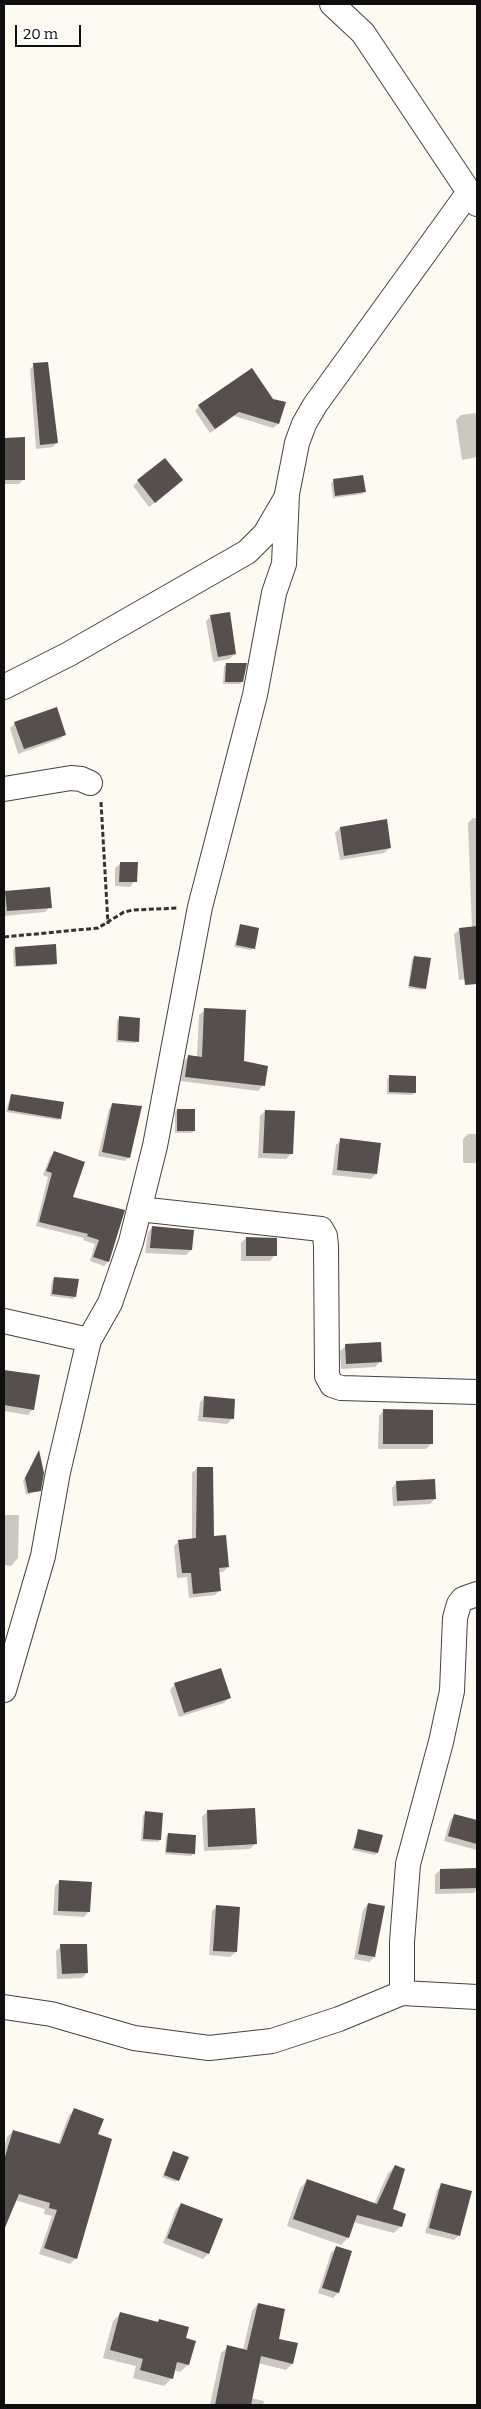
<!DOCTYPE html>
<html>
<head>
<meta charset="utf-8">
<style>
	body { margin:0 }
	#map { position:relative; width:481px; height:2409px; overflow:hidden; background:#fdfaf2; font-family:Bitter,serif }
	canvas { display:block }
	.frame { position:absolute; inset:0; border:5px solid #0f0f0f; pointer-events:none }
	.scale { position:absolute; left:15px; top:25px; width:66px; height:22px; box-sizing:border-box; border:2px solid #0f0f0f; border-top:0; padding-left:6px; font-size:15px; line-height:18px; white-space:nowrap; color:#0f0f0f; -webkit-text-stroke:4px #fff; paint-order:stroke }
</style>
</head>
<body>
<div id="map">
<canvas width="481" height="2409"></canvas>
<div class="frame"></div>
<div class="scale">20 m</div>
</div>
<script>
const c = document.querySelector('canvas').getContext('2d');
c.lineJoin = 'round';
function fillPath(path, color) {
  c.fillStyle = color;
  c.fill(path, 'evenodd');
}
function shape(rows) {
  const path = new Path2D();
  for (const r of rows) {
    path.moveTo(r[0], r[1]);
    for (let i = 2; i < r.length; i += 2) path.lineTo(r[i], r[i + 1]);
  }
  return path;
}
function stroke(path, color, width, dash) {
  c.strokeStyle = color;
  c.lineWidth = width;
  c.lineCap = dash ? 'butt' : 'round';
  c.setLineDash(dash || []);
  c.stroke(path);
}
const shadow = shape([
	[34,365,57,443,53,447,36,449,30,369],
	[273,400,284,403,278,424,273,428,234,416,210,433,195,411,199,406],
	[477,413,477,457,462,460,456,420,461,415],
	[4,439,24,439,24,479,19,484,4,484],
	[138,481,177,485,149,507,133,486],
	[334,481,364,492,362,494,333,498,331,483],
	[211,616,235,654,229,659,213,662,206,621],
	[226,664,242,681,240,684,223,684,224,666],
	[15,723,65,734,60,739,18,754,10,728],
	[473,818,477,818,477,978,459,980,454,934,460,929,472,928,468,823],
	[340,828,390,848,384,853,340,860,335,833],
	[121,863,135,881,130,887,115,886,115,868],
	[4,888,4,892,49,888,50,907,45,912,4,916],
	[240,926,254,948,251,950,234,947],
	[15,948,56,963,53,965,14,967,13,950],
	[415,957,425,988,422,990,408,988,412,959],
	[205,1010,242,1062,263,1085,258,1091,181,1081,183,1062,188,1057,197,1058,199,1015],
	[120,1018,137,1041,135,1043,116,1042,117,1020],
	[390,1077,415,1092,412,1095,387,1094,387,1079],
	[11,1095,60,1118,58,1120,6,1112],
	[113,1105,129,1157,125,1161,98,1156,109,1109],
	[177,1110,194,1130,192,1133,175,1133,175,1112],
	[265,1111,291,1154,286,1159,258,1158,260,1116],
	[468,1134,477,1134,477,1163,463,1163,463,1139],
	[341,1140,376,1174,371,1179,332,1175,336,1145],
	[54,1152,71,1198,123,1211,108,1262,104,1266,90,1261,95,1244,83,1240,84,1238,36,1226,48,1177,43,1175,50,1157],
	[153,1227,191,1250,186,1255,145,1253,148,1232],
	[246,1238,275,1255,270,1261,241,1261,241,1243],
	[54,1278,75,1296,73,1299,50,1296,52,1280],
	[346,1346,381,1361,375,1367,341,1369,340,1351],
	[4,1371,38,1376,33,1409,28,1415,4,1411],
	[205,1397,232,1419,227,1424,198,1421,200,1402],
	[384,1410,431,1444,426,1449,378,1449,379,1416],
	[37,1454,40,1490,26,1495,23,1481],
	[197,1468,212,1538,228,1567,223,1572,218,1572,220,1590,215,1595,189,1598,187,1577,177,1578,174,1546,179,1541,192,1540,192,1473],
	[397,1482,435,1499,430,1504,393,1506,392,1488],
	[4,1515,19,1515,18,1558,11,1566,4,1565],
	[175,1684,229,1698,224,1703,179,1717,170,1690],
	[207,1812,255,1844,250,1849,204,1851,202,1817],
	[145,1813,160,1840,158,1842,141,1841,143,1815],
	[455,1815,477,1821,477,1850,444,1841,450,1820],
	[359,1830,377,1853,375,1855,352,1850],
	[168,1834,194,1853,191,1856,165,1854,166,1837],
	[440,1870,477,1870,477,1889,474,1893,435,1894,435,1875],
	[60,1881,89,1911,84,1917,53,1915,55,1886],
	[368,1904,383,1907,374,1957,369,1962,354,1959,363,1910],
	[217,1906,236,1952,230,1957,209,1955,212,1911],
	[61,1946,87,1973,82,1978,57,1979,56,1951],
	[75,2109,97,2135,76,2258,70,2264,39,2254,52,2216,44,2214,45,2209,15,2200,4,2230,4,2149,7,2137,13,2131,58,2144,69,2115],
	[173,2152,178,2180,176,2182,162,2177],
	[395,2166,391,2210,401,2226,394,2233,353,2222,348,2238,341,2245,287,2226,300,2188,307,2181,374,2204,388,2173],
	[442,2185,459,2235,454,2240,425,2233,437,2190],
	[181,2204,208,2254,203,2259,163,2243,176,2209],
	[336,2248,351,2252,338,2293,333,2298,318,2293,331,2253],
	[258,2304,292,2364,286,2370,258,2363,251,2398,264,2401,263,2405,210,2405,221,2353,228,2347,243,2350,252,2311],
	[121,2313,157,2323,159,2320,184,2339,188,2365,180,2372,174,2370,172,2378,164,2386,133,2378,136,2366,103,2358,113,2321]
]);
const building = shape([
	[48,362,58,443,40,445,33,363],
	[252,368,273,399,286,402,279,424,239,412,215,429,198,405],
	[25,437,25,480,4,480,4,438],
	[165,458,183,480,155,503,137,480],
	[363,475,366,492,335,496,333,479],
	[230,612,236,654,218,657,210,615],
	[226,663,247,663,243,682,225,682],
	[57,707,66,735,24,749,14,722],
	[387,819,391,848,344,856,340,827],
	[120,862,138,862,137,882,119,882],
	[50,887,52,908,7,911,5,891],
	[240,924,259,928,255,949,236,945],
	[477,926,477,984,465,985,459,928],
	[56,944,57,964,16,966,15,947],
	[414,956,431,958,426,989,409,986],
	[204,1008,246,1010,244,1061,268,1066,265,1086,185,1077,188,1055,202,1057],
	[119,1016,140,1018,139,1042,118,1040],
	[389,1075,416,1076,416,1093,389,1092],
	[11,1094,64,1102,61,1119,8,1110],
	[112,1103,142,1106,130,1158,102,1152],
	[177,1109,195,1109,195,1131,177,1131],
	[265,1110,295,1111,293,1154,263,1153],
	[340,1138,381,1143,377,1174,337,1170],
	[54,1151,85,1162,73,1197,125,1210,109,1262,93,1257,99,1240,87,1236,88,1234,39,1222,52,1173,46,1171],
	[152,1226,194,1230,192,1250,150,1248],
	[246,1237,277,1238,277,1256,246,1256],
	[54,1277,79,1279,76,1297,52,1294],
	[381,1342,382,1362,346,1364,345,1344],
	[4,1370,40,1375,34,1410,4,1405],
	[204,1396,235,1399,234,1419,203,1417],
	[383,1409,433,1410,433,1444,383,1444],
	[39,1450,44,1473,41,1491,28,1493,25,1478],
	[197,1467,213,1467,214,1536,226,1535,229,1567,219,1568,221,1591,193,1594,191,1573,182,1573,178,1540,196,1538],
	[435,1479,436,1499,397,1501,396,1481],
	[221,1668,231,1698,184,1713,174,1683],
	[255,1808,257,1844,208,1847,207,1810],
	[145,1811,163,1813,161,1840,143,1839],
	[454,1814,477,1820,477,1844,448,1836],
	[358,1829,383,1835,378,1853,354,1848],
	[168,1833,196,1835,195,1854,166,1852],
	[477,1868,477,1888,440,1889,440,1869],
	[59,1880,92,1882,90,1912,58,1911],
	[368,1903,385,1906,375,1957,358,1954],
	[216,1905,240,1907,237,1952,213,1951],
	[60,1944,87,1944,88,1973,62,1974],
	[74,2108,104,2119,98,2134,112,2139,77,2259,44,2248,57,2210,49,2208,50,2203,19,2194,4,2230,4,2160,13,2130,60,2144],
	[173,2151,189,2157,179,2181,164,2175],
	[395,2165,405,2169,393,2209,406,2214,402,2227,357,2215,349,2238,293,2219,307,2179,377,2204],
	[441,2183,472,2191,460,2236,429,2228],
	[181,2203,223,2219,209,2254,167,2238],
	[336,2246,352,2251,339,2293,322,2288],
	[258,2303,285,2309,279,2339,298,2343,293,2364,261,2356,251,2405,215,2405,227,2345,247,2350],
	[120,2312,158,2322,159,2319,189,2327,186,2338,196,2341,189,2365,177,2362,173,2379,140,2370,143,2359,110,2350]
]);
const path = shape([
	[101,802,108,924],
	[4,937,98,928,124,912,133,910,178,908]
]);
const minor = shape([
	[332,4,363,33,477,204],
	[4,687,69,654,247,552,265,534,286,498],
	[4,789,71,778,81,779,90,783],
	[139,1209,321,1229,325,1236,326,1246,327,1376,332,1385,341,1388,477,1392],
	[4,1321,89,1340,110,1303,131,1242,155,1146,200,907,255,695,274,593,284,564,287,494,297,443,304,424,315,405,469,192],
	[4,1690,43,1556,58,1472,89,1340],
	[402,1993,402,1942,408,1864,441,1742,452,1691,455,1618,459,1604,463,1599,477,1594],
	[4,2007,51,2014,134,2038,209,2048,272,2041,339,2019,402,1993,477,1997]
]);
fillPath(shadow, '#0003');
fillPath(building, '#564f4d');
stroke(minor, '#424242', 26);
stroke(path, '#313131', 3, [5, 2.5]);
stroke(minor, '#fff', 24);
</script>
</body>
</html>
